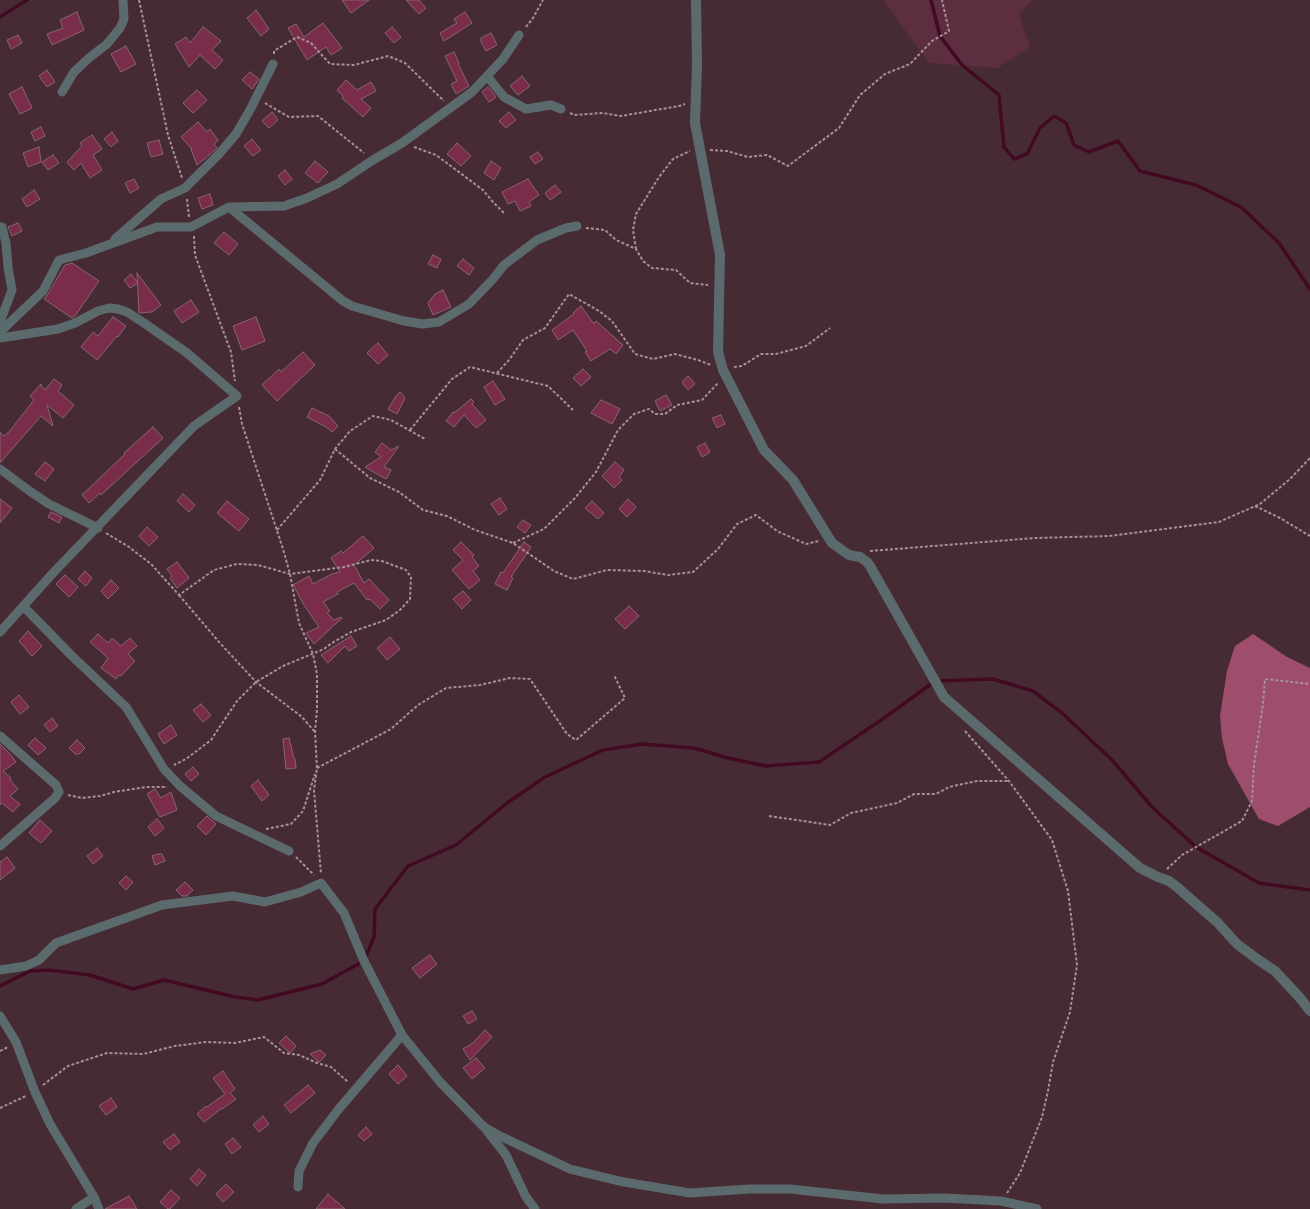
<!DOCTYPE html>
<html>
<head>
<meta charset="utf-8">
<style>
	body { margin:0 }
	canvas { display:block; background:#472b34 }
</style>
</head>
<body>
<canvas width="1310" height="1209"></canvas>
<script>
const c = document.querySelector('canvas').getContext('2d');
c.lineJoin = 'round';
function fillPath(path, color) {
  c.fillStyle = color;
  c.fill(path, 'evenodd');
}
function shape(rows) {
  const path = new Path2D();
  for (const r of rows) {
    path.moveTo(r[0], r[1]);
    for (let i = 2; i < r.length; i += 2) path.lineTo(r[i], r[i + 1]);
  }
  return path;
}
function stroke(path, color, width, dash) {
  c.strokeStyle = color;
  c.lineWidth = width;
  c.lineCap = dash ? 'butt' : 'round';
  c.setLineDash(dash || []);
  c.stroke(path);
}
const green = shape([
	[883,0,1032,0,1019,14,1030,47,997,68,929,63]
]);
const forest = shape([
	[1253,634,1287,657,1310,668,1310,807,1278,826,1259,819,1228,764,1222,738,1220,716,1227,671,1235,646]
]);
const stream = shape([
	[931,0,940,36,962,65,999,95,1004,147,1014,159,1027,154,1040,128,1054,116,1066,123,1074,145,1089,152,1118,141,1140,171,1196,185,1241,207,1279,243,1310,289],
	[0,17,27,0],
	[0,986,30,971,49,970,90,975,133,989,164,980,235,997,258,1000,322,984,364,961,374,937,375,909,408,866,456,845,507,803,545,777,603,750,642,744,694,748,728,758,766,766,819,762,887,716,935,681,993,679,1033,691,1062,713,1113,761,1152,807,1196,847,1259,883,1310,890]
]);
const building = shape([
	[342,0,369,0,351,13,342,0],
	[406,0,419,0,426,8,419,14,406,0],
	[256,10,269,29,261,36,247,18,256,10],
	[77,12,84,30,52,45,47,34,63,28,60,20,77,12],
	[465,12,472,23,444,41,440,33,457,23,454,19,465,12],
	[323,23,342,48,331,55,326,47,307,60,288,28,296,24,304,37,323,23],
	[203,27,221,41,212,50,223,60,215,69,200,55,189,67,175,44,186,37,190,43,203,27],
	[392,27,401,37,394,43,385,33,392,27],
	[491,33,497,45,486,51,481,42,481,38,491,33],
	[18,35,22,43,11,49,7,40,18,35],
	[126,46,136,64,121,72,111,54,126,46],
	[454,52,459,63,458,64,469,86,456,94,451,84,457,81,445,56,454,52],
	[47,70,55,82,47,87,39,76,47,70],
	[250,72,259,79,252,89,242,80,250,72],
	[522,76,530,86,518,95,510,86,522,76],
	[346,80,357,90,371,82,376,91,361,99,371,108,363,117,342,98,343,96,337,90,346,80],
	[22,87,32,108,20,114,9,94,22,87],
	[488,87,496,97,489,102,482,92,488,87],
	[197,90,207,100,193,113,183,103,197,90],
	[272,112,278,120,269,128,262,121,272,112],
	[509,112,516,120,506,128,499,121,509,112],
	[198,122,207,132,210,129,218,140,214,144,217,148,215,150,197,165,191,149,192,149,181,137,198,122],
	[41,127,45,136,35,141,31,132,41,127],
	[112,132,118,141,111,147,104,139,112,132],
	[92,135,102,149,93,155,102,170,90,178,81,163,74,170,67,162,82,146,80,143,92,135],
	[252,139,261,150,253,156,244,146,252,139],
	[159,140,163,154,151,157,147,143,159,140],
	[457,143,471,156,461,166,447,154,457,143],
	[39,147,41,162,28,167,23,153,39,147],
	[538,152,543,159,535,164,530,157,538,152],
	[53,155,59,163,48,170,42,162,53,155],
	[315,161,328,172,318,183,305,173,315,161],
	[491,161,501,168,494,180,484,173,491,161],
	[285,170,292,179,285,185,278,176,285,170],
	[134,179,139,188,130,193,125,183,134,179],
	[528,179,539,195,529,202,531,206,520,211,515,201,508,204,502,192,528,179],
	[555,185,561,192,550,200,545,193,555,185],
	[34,190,40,199,27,207,22,199,34,190],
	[210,194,213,205,202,209,198,198,210,194],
	[18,223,22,231,12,236,8,227,18,223],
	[224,232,238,244,229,255,214,243,224,232],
	[433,255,441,259,437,268,428,264,433,255],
	[463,259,474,268,469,275,457,266,463,259],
	[72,263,99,281,75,316,72,318,44,299,48,294,65,265,72,263],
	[137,273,161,305,152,312,139,313,137,273],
	[131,274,138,283,130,288,124,280,131,274],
	[443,290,451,307,433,315,428,303,435,294,443,290],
	[191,300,199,312,182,323,174,311,191,300],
	[581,306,594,324,596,321,623,345,616,354,610,349,591,361,585,352,587,351,573,330,558,340,552,330,574,314,573,313,581,306],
	[113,317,126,326,118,337,117,336,97,360,81,347,93,332,98,336,113,317],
	[256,317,265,341,242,350,233,326,256,317],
	[378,343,388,355,378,364,367,353,378,343],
	[303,352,315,365,277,401,262,385,279,369,281,372,303,352],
	[583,369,591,377,581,386,573,378,583,369],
	[688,376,695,384,688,390,683,384,683,381,688,376],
	[54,379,62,385,58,391,74,405,63,418,47,405,53,426,41,416,0,463,0,432,4,436,9,432,34,400,30,396,41,384,42,387,45,390,54,379],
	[493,381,505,399,495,405,484,387,493,381],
	[400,392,405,398,397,414,388,409,396,396,400,392],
	[666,395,672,405,660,411,655,401,666,395],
	[471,399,474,402,472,404,486,420,476,428,464,415,454,427,446,421,453,412,454,413,471,399],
	[601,400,620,409,612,424,591,413,601,400],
	[312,408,329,416,338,426,332,432,326,427,307,417,312,408],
	[721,415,725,424,717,428,712,418,721,415],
	[153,427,163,438,101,495,100,493,89,503,82,495,125,454,124,453,153,427],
	[382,443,391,450,399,446,384,467,391,470,386,479,365,467,381,457,375,452,382,443],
	[705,443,710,452,702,457,697,447,705,443],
	[45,462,54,469,45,481,35,474,45,462],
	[615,462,624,470,619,477,622,480,614,488,602,476,615,462],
	[183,494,195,505,189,512,177,501,183,494],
	[500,498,507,509,499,515,491,504,500,498],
	[0,499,12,508,0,523,0,499],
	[628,499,636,507,627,517,619,509,628,499],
	[227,501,249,519,239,531,217,513,227,501],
	[592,501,604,513,598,519,585,508,592,501],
	[51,512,62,517,59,523,48,517,51,512],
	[523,520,531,525,525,533,517,527,523,520],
	[147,527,158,537,149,546,139,536,147,527],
	[363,536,374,548,354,565,364,583,369,579,389,600,380,609,370,599,367,600,354,583,337,592,338,594,323,602,330,611,327,613,334,620,341,617,342,618,314,644,306,633,319,627,304,605,293,585,309,576,313,584,332,574,340,572,331,558,341,551,343,553,363,536],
	[461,542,474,555,472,557,479,566,473,571,480,580,469,589,452,570,463,560,453,550,461,542],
	[524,542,531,547,511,577,513,578,507,590,495,584,501,572,503,573,524,542],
	[177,562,189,578,177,588,170,578,172,576,167,569,177,562],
	[85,571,92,578,86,586,78,579,85,571],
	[65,575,78,587,69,597,56,584,65,575],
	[111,580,119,588,108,599,101,591,111,580],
	[463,591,471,600,462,609,453,599,463,591],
	[629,606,639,616,625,629,615,619,629,606],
	[28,631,42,646,32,656,19,641,28,631],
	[98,634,108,643,112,638,121,646,130,638,137,646,128,654,135,661,121,676,119,675,116,679,101,668,108,658,90,642,98,634],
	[351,636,357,646,349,651,345,646,328,663,321,655,351,636],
	[390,637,400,649,387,660,377,648,390,637],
	[19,695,29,707,20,714,11,702,19,695],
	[201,704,211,715,203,722,193,710,201,704],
	[52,718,58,726,50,732,44,725,52,718],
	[171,725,177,735,164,744,158,734,171,725],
	[35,738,46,748,38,755,28,745,35,738],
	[289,738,294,759,295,759,296,768,286,769,283,739,289,738],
	[77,740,85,748,79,754,75,754,69,748,77,740],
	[0,744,11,755,16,762,3,771,11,778,10,780,18,789,10,796,20,804,13,812,2,803,0,805,0,744],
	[193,767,199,774,191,781,185,774,193,767],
	[258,780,269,795,262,801,251,786,258,780],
	[155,789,161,798,171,792,177,810,160,817,147,794,155,789],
	[207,816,216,824,206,835,197,826,207,816],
	[157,819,164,828,155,836,148,827,157,819],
	[40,820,52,831,41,843,29,833,40,820],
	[97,848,103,856,93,864,87,856,97,848],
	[158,854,162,854,165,861,155,865,152,856,158,854],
	[7,857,15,868,0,880,0,862,7,857],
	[126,876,133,882,126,890,119,883,126,876],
	[185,882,193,890,187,896,182,896,176,890,185,882],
	[430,955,437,964,420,978,412,968,430,955],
	[472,1011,477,1019,468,1024,463,1016,472,1011],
	[485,1030,492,1037,470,1060,463,1049,473,1043,485,1030],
	[286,1036,296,1046,290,1053,279,1043,286,1036],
	[320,1050,326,1055,319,1062,310,1054,320,1050],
	[476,1058,485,1068,472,1079,463,1068,476,1058],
	[398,1065,407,1076,398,1084,389,1074,398,1065],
	[223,1071,235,1089,230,1093,236,1099,222,1109,222,1108,204,1122,197,1114,206,1106,207,1107,225,1094,213,1078,223,1071],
	[308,1085,315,1093,291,1113,284,1105,308,1085],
	[111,1098,117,1107,106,1115,99,1106,111,1098],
	[263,1116,269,1124,259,1132,253,1125,263,1116],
	[366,1127,372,1134,364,1141,358,1135,366,1127],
	[174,1134,180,1142,170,1150,163,1142,174,1134],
	[233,1138,241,1147,232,1154,225,1144,233,1138],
	[199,1169,206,1175,197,1186,190,1179,199,1169],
	[226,1184,234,1192,223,1202,216,1194,226,1184],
	[171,1190,180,1198,170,1209,168,1209,160,1202,171,1190],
	[328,1194,345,1209,316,1209,328,1194],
	[129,1196,137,1209,105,1209,129,1196]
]);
const path = shape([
	[139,0,168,135,182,178],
	[526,27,533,18,543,0],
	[274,54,274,51,297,37,311,43,330,64,354,65,388,56,405,63,444,101],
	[265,103,289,117,318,116,364,153],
	[570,113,574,115,602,113,621,116,679,106,685,104],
	[414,147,436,155,483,190,493,202,505,214],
	[710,150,727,151,748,157,767,155,788,166,839,128,860,95,885,74,910,64,932,41,949,31,942,0],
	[187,199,189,217],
	[586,228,605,230,616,240,636,249,643,261,652,268,676,270,690,283,708,285],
	[194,236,195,255,231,352,235,381],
	[636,249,633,230,636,214,659,177,673,159,690,151],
	[734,367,742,366,761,354,776,354,806,346,830,328],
	[497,373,509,360,523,340,545,328,569,294,599,311,612,321,635,354,653,359,675,354,698,360,711,365],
	[239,407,242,424,283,549,290,574,299,623,313,654,317,674,317,709,315,732,317,768,314,790,321,874],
	[410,430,452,379,470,367,548,386,573,410],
	[335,449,370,478,399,492,423,510,447,516,475,530,513,543,554,571,573,579,607,570,644,571,668,575,693,572,718,549,737,524,756,515,777,531,806,544,819,541],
	[1255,506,1280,518,1310,536],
	[277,530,320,480,335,449,350,431,373,416,391,420,425,439],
	[106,533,129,547,151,564,179,595,214,570,237,564,258,565,290,574,344,567,371,560,382,561,406,570,411,577,410,599,400,610,386,620,351,632,332,643,324,649,283,666,256,682,237,701,211,740,186,759,174,765],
	[513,543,544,529,575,498,596,472,618,430,634,414,649,409,655,414,665,414,677,405,702,400,718,383],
	[870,551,1035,538,1109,536,1219,522,1260,504,1290,479,1310,458],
	[179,595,219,642,256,682,302,717,315,732],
	[965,731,1009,781,1052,840,1068,891,1077,965,1070,1012,1053,1062,1048,1091,1042,1117,1020,1173,1007,1193],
	[317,768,391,729,418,705,446,688,480,685,510,678,530,679,567,734,576,740,625,698,614,675],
	[68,795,82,798,100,796,114,792,147,787,167,787],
	[769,816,830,825,851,813,897,803,914,794,936,794,949,787,977,781,1009,781],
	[266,829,291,824,303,811,315,774],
	[296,857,314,875],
	[1167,869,1182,855,1242,821,1252,801,1254,765,1263,704,1265,679,1310,684],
	[0,1051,8,1047],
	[43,1085,68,1066,107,1053,143,1054,175,1046,206,1042,235,1043,264,1037,284,1053,299,1055,317,1063,331,1067,348,1082],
	[0,1108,26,1096]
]);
const minor = shape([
	[487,76,504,97,526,109,551,105,561,109],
	[62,92,74,72,89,58,107,44,120,28,124,19,123,0],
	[229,207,343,301,352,306,404,321,423,324,439,322,469,304,493,279,504,265,537,240,566,228,577,226],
	[0,227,2,227,6,243,8,267,12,290,0,322],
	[115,239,161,199,185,188,219,154,236,134,250,110,273,64],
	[0,332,43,291,59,260,86,253,157,227,191,227,229,207,284,206,307,198,337,184,373,160,402,143,472,92,503,59,519,35],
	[0,338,58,329,75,323,98,311,109,308,118,309,127,312,144,323,187,353,237,396,194,426,53,573,0,632],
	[0,469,31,492,49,504,98,528],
	[24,607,72,656,126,707,164,769,180,786,216,816,289,851],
	[0,736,56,785,59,792,55,798,0,846],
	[0,970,26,966,39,960,56,943,162,905,233,896,265,902,301,892,321,883,344,913,364,961,402,1035,440,1082,484,1127,496,1134,519,1145,570,1169,624,1182,690,1193,750,1189,790,1189,883,1199,944,1198,1001,1201,1037,1209],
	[0,1016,16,1042,35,1092,50,1124,94,1197,99,1209],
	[487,1131,506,1155,526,1197,535,1209],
	[298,1187,299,1171,313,1143,338,1110,402,1035],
	[76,1209,94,1197]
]);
const tertiary = shape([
	[696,0,697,65,695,123,720,255,718,352,723,370,764,450,793,480,832,543,849,555,860,557,867,562,870,566,944,697,1140,868,1158,877,1169,881,1177,887,1218,923,1237,944,1257,959,1275,971,1301,999,1310,1011]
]);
fillPath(green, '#5d2e3f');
fillPath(forest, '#9e4e6c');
stroke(stream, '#420923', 3.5);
fillPath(building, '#792d4b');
stroke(building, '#86656f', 1);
stroke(path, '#a79098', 2, [3, 2]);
stroke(minor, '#5b6b6d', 9);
stroke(tertiary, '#5b6b6d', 10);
</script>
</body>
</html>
